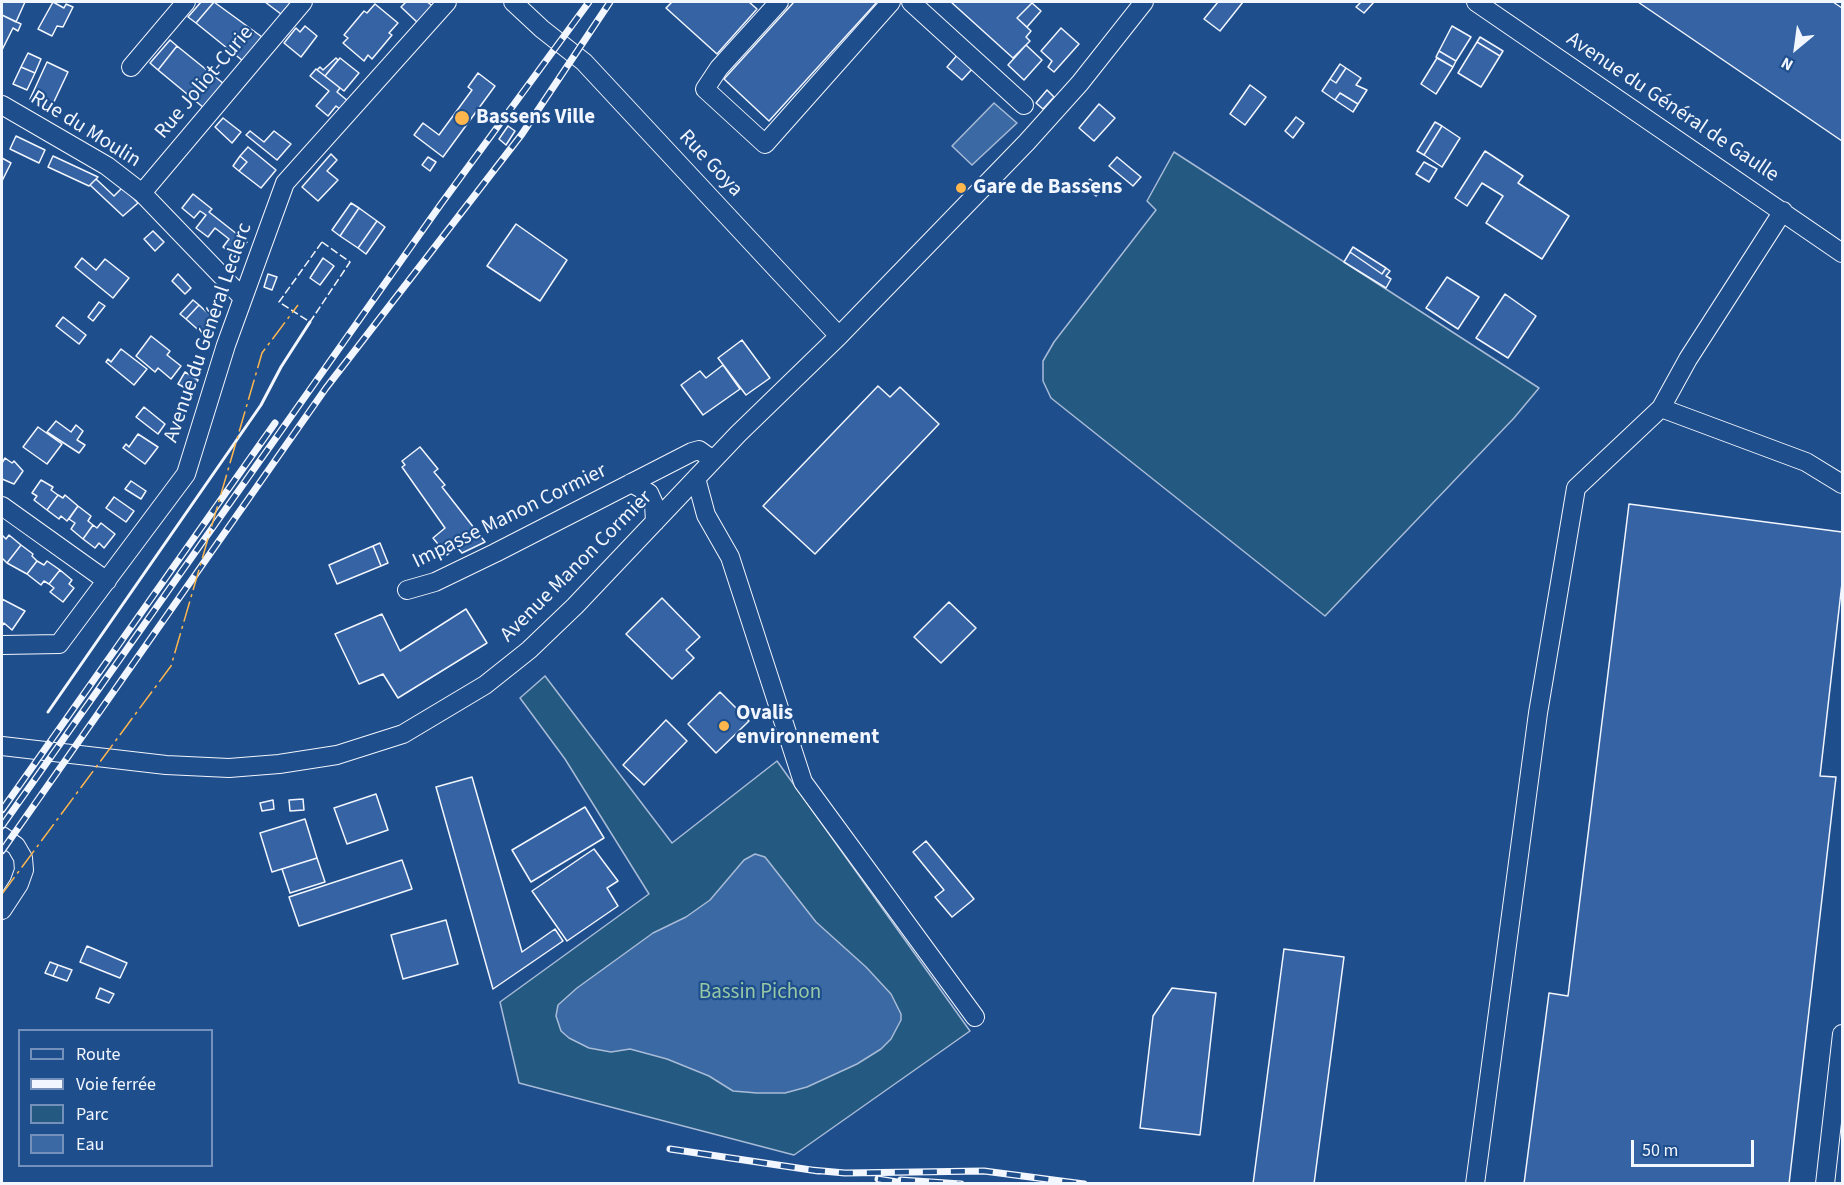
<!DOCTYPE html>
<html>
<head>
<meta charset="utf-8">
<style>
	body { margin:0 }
	#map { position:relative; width:1844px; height:1185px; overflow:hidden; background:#1f4e8c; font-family:"Source Sans 3",sans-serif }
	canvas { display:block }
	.frame { position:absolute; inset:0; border:3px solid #f2f6ff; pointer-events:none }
	.legend { position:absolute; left:18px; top:1029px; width:195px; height:138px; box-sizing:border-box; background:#1f4e8c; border:2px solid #7391ba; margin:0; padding:8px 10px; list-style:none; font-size:18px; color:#f2f6ff }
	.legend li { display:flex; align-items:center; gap:12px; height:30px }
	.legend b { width:30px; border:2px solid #7391ba }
	.north { position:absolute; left:1766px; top:18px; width:60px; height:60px; -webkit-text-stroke:4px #1f4e8c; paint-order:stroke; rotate:209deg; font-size:16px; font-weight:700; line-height:24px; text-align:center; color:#f2f6ff }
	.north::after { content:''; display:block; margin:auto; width:21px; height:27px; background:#f2f6ff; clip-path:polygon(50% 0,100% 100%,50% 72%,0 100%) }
	.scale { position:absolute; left:1631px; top:1140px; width:123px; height:27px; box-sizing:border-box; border:3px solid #f2f6ff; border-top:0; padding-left:8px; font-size:18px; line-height:21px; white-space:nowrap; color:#f2f6ff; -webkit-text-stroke:4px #1f4e8c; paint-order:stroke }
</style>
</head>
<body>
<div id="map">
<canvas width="1844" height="1185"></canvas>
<div class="frame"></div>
<ul class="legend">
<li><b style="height:8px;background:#1f4e8c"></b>Route</li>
<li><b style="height:8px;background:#f2f6ff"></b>Voie ferrée</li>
<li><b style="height:16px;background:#245a82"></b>Parc</li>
<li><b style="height:16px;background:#3b69a3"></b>Eau</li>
</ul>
<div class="north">N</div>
<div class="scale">50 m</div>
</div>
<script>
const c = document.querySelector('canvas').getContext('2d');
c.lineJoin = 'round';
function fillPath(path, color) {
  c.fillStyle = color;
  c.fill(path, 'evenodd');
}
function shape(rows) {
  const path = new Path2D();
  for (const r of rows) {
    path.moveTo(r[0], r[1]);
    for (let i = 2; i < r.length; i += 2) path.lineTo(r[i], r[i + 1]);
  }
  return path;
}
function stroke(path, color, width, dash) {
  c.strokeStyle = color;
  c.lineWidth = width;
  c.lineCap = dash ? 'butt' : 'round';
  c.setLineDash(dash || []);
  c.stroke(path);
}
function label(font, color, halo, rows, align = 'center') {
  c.font = font + ' "Source Sans 3",sans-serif';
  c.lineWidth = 4.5;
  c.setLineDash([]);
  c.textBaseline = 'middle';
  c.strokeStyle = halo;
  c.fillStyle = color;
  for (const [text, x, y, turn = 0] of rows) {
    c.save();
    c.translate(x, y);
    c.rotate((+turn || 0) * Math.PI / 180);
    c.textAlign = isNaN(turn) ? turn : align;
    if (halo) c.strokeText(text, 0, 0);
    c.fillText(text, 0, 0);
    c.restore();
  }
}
const green = shape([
	[1174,152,1539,388,1514,418,1325,616,1051,398,1043,381,1043,361,1054,342,1156,210,1147,201,1174,152],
	[545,676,672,843,777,761,970,1031,794,1155,519,1083,500,1002,649,894,565,759,520,698,545,676]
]);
const water = shape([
	[994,103,1017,123,972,165,952,146,994,103],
	[755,854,765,857,816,922,866,967,891,994,901,1014,901,1020,891,1039,881,1049,857,1064,807,1087,785,1093,757,1093,733,1091,709,1076,667,1059,630,1049,611,1052,589,1048,569,1038,561,1031,556,1016,558,1005,577,988,653,933,686,917,710,900,744,860,755,854]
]);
const building = shape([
	[2,2,25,2,16,22,2,15,2,2],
	[53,2,64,8,66,4,73,7,63,27,57,26,52,36,38,29,53,2],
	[201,2,214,2,196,23,188,17,201,2],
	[214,2,262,37,243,61,196,23,214,2],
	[265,2,291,2,281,14,265,2],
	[406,2,427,2,433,6,418,23,401,7,406,2],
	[672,2,749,2,757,9,717,54,666,8,672,2],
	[794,2,877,2,769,121,724,79,794,2],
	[951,2,1033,2,1017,18,1031,31,1026,37,1030,41,1013,58,951,2],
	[1218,2,1243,2,1220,31,1204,19,1218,2],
	[1361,2,1374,2,1364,13,1356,7,1361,2],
	[1638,2,1833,2,1842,8,1842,141,1638,2],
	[1032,3,1041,11,1027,27,1017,18,1032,3],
	[375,4,398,23,389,33,392,35,372,59,368,55,364,61,343,43,348,38,344,35,364,11,367,13,375,4],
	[2,15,21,24,18,31,13,28,2,50,2,15],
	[305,26,317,36,301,57,284,43,296,28,300,32,305,26],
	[1452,26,1471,37,1456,61,1439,51,1452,26],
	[1061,28,1079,44,1054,72,1048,67,1052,61,1041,51,1061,28],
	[1480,37,1503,51,1500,56,1477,42,1480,37],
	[170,40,177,46,158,70,150,63,170,40],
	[1477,42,1500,56,1481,87,1458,73,1477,42],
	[1026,45,1042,60,1024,80,1008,65,1026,45],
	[177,46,224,84,204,108,158,70,177,46],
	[1439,51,1456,61,1453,67,1436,57,1439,51],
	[28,53,41,59,35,73,21,67,28,53],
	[959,53,974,67,962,80,947,67,959,53],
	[336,58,338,60,325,76,317,70,320,67,323,70,336,58],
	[340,58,359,73,344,91,325,76,340,58],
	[1437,58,1453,67,1436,94,1421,84,1437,58],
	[47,62,68,72,51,108,30,99,47,62],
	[1340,64,1346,68,1336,83,1330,79,1340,64],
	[21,67,35,73,27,90,13,84,21,67],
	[1346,68,1361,78,1356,85,1367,90,1358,104,1340,93,1335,100,1322,91,1330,79,1336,83,1346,68],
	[316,69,340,88,337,92,348,101,341,110,336,106,328,116,316,106,329,91,310,76,316,69],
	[478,73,495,86,443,157,414,135,423,123,439,135,472,90,468,87,478,73],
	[1250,85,1266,97,1245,125,1230,114,1250,85],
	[1047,90,1054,97,1043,109,1036,103,1047,90],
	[1340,93,1358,104,1353,112,1335,100,1340,93],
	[1099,104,1115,118,1094,141,1079,128,1099,104],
	[1296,117,1304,123,1293,138,1285,131,1296,117],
	[223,118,241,132,232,143,215,127,223,118],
	[1435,122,1442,126,1424,155,1417,151,1435,122],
	[508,126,515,131,506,145,499,139,508,126],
	[1442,126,1460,138,1442,167,1424,155,1442,126],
	[250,131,264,142,274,131,291,144,277,160,246,135,250,131],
	[16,136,45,150,39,163,10,149,16,136],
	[248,147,276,170,261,188,239,171,247,162,240,156,248,147],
	[1485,151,1523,176,1518,183,1569,216,1542,259,1486,223,1503,196,1482,183,1467,206,1455,198,1485,151],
	[331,154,337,160,327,171,338,180,318,201,302,187,331,154],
	[53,156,98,177,89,186,48,167,53,156],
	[240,156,247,162,239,171,233,166,240,156],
	[428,157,436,162,430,171,422,165,428,157],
	[1117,157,1141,177,1133,186,1109,166,1117,157],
	[2,158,11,163,2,181,2,158],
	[1424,162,1437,169,1429,182,1416,174,1424,162],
	[96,179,114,196,123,187,138,203,123,216,90,185,96,179],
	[1090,179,1101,189,1096,196,1084,185,1090,179],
	[193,194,212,209,209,212,247,242,235,257,223,247,229,239,215,228,208,237,196,228,206,215,200,211,194,218,182,208,193,194],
	[351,203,359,208,340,236,332,230,351,203],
	[359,208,377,221,358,248,340,236,359,208],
	[377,221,385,227,366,254,358,248,377,221],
	[516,224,567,260,540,301,487,266,516,224],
	[153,231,164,242,155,251,144,239,153,231],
	[1353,247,1386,268,1382,274,1350,252,1353,247],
	[1350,252,1382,274,1386,268,1390,271,1386,276,1391,279,1386,288,1344,262,1350,252],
	[82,258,96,270,105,259,129,278,113,298,75,267,82,258],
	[323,258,334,266,320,285,310,278,323,258],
	[178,274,191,288,185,294,172,281,178,274],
	[268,274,277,277,272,290,264,287,268,274],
	[1447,277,1479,297,1458,329,1426,308,1447,277],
	[1505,294,1536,316,1508,358,1476,338,1505,294],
	[193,300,199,305,186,319,180,314,193,300],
	[99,302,105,306,93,321,88,317,99,302],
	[199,305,217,322,204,335,186,319,199,305],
	[63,317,86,335,79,344,56,326,63,317],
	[151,336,170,351,167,355,181,366,171,379,158,368,155,372,136,356,151,336],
	[742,340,770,378,746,395,718,358,742,340],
	[121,349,147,369,134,385,106,362,108,359,111,362,121,349],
	[723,365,740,389,703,415,681,385,700,371,706,378,723,365],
	[185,372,198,380,191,391,178,384,185,372],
	[878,386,890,397,900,387,939,424,815,554,763,506,878,386],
	[144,407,165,424,158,434,136,417,144,407],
	[56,421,71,432,76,425,83,431,77,440,85,445,79,453,47,432,56,421],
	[38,427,62,444,47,464,23,447,38,427],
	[138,434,158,447,145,464,123,448,126,444,129,447,138,434],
	[420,447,438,469,434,472,445,485,442,487,485,542,462,553,457,547,447,555,433,538,445,528,402,467,405,465,402,461,420,447],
	[5,458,12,463,14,461,23,471,14,484,2,479,2,463,5,458],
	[41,480,53,487,51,490,58,495,47,510,34,500,37,496,32,493,41,480],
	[131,481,146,491,141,499,125,489,131,481],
	[58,495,63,498,65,495,78,506,67,521,61,516,59,519,47,510,58,495],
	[114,497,134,511,126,522,106,508,114,497],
	[1629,504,1842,532,1842,583,1820,776,1836,777,1789,1184,1524,1184,1549,993,1568,996,1629,504],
	[78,506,91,516,88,521,93,525,83,539,71,529,75,523,69,519,78,506],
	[101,523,115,534,104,548,99,543,95,548,83,539,93,525,97,528,101,523],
	[2,535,6,539,9,535,21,545,7,563,2,558,2,535],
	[380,543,388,563,381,566,373,546,380,543],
	[21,545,33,554,32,556,37,561,27,574,7,563,21,545],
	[373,546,381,566,337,584,329,565,373,546],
	[37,561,44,565,47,561,60,570,49,584,44,581,41,585,27,574,37,561],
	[60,570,72,580,69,584,74,588,63,602,50,592,54,588,49,584,60,570],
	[662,598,700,637,686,650,694,658,672,679,626,634,662,598],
	[2,599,25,611,12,630,4,623,2,626,2,599],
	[949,602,976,628,941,663,914,637,949,602],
	[466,609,487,643,398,698,383,674,359,684,335,634,382,614,400,651,466,609],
	[720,692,749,721,716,753,688,724,720,692],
	[666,720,687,741,644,785,623,765,666,720],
	[472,777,522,952,555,929,563,941,493,989,436,787,472,777],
	[376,794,388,830,347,844,334,808,376,794],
	[303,799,304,810,290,811,289,800,303,799],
	[273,800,274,809,262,811,260,803,273,800],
	[585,807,604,838,531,882,512,850,585,807],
	[305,819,317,858,272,872,260,833,305,819],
	[926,841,974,899,952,917,935,897,944,890,913,852,926,841],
	[594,849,618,881,607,888,618,906,567,941,532,891,594,849],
	[317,858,325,882,290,893,282,869,317,858],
	[402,860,412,889,299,926,289,897,402,860],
	[446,920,458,964,403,979,391,935,446,920],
	[87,946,127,963,120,978,80,962,87,946],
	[1284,949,1344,957,1314,1184,1253,1184,1284,949],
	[50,962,58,965,53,976,45,973,50,962],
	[58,965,72,970,67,981,53,976,58,965],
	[100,988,114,994,109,1003,96,998,100,988],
	[1172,988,1216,993,1200,1135,1140,1128,1153,1016,1172,988]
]);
const minor = shape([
	[513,2,542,29,584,62,839,336],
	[779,2,719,68,705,89,765,144,891,2],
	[911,2,1024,105],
	[1476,2,1842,253],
	[131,67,186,2],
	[2,105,107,166,142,193,243,298],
	[142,193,303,2],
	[1661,408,1806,462,1842,484],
	[696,478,706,515,730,557,803,782,975,1017],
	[631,483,649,493,654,504,655,522],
	[2,506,107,581],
	[407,590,435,582,495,553,692,452,699,450,713,460],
	[2,645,59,644,186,474,226,345,285,183,447,2],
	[2,746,166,765,229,768,279,764,337,755,403,734,485,685,529,650,575,606,738,434,839,336,1027,142,1080,83,1144,2],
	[2,836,16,846,23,858,24,870,19,884,2,910],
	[1475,1184,1538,713,1576,488,1661,408,1688,359,1783,211],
	[1825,1184,1842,1034]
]);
const rail = shape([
	[2,810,275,423],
	[2,826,441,204,589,2],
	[2,851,326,388,522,134,610,2],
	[670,1149,818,1171],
	[811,1170,845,1173,984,1171,1084,1184],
	[878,1179,910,1184],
	[901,1180,961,1184]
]);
const fence = shape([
	[322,242,350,262,310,322,279,302,322,242]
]);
const wall = shape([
	[48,712,261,405,281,367,310,322]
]);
const power = shape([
	[2,894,171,666,262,353,298,305]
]);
const markers = [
	[462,118,8,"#ffb74d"],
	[961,188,6,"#ffb74d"],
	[724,726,6,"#ffb74d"]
];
const streetNames = [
	["Rue Joliot-Curie",205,83,-50],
	["Avenue du Général de Gaulle",1672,108,34],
	["Rue du Moulin",85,130,32],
	["Rue Goya",710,164,47],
	["Avenue du Général Leclerc",209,333,-71],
	["Impasse Manon Cormier",510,517,-26],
	["Avenue Manon Cormier",577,567,-45]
];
const poiNames = [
	["Bassens Ville",476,118],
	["Gare de Bassens",973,188],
	["Ovalis",736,714],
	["environnement",736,738]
];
const parkNames = [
	["Bassin Pichon",760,993]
];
fillPath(green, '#245a82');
stroke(green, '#a8bbd7', 1.5);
fillPath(water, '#3b69a3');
stroke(water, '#a8bbd7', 1.5);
fillPath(building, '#3563a3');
stroke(building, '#f2f6ff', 1.5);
stroke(minor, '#f2f6ff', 20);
stroke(minor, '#1f4e8c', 18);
stroke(rail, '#f2f6ff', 7);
stroke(rail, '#1f4e8c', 4.5, [14]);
stroke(fence, '#f2f6ff', 1.5, [8, 3]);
stroke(wall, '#f2f6ff', 3);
stroke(power, '#ffb74d', 1.5, [21, 4.5, 3, 4.5]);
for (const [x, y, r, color] of markers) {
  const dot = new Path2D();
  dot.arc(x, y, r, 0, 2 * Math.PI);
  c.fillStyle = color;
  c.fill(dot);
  stroke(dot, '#1f4e8c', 2);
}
label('21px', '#f2f6ff', '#1f4e8c', streetNames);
label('bold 21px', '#f2f6ff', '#1f4e8c', poiNames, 'left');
label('21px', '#97c8a6', '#1f4e8c', parkNames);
</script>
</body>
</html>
